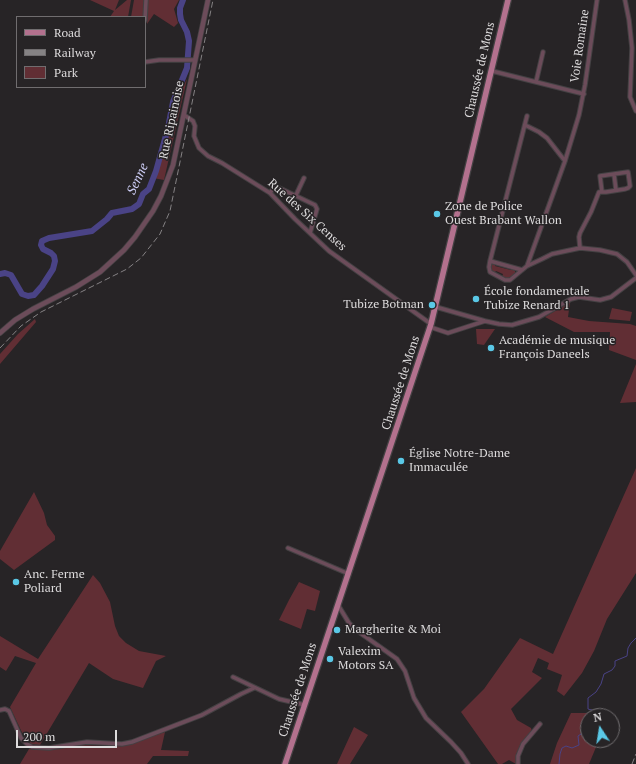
<!DOCTYPE html>
<html>
<head>
<meta charset="utf-8">
<style>
	body { margin:0 }
	#map { position:relative; width:636px; height:764px; overflow:hidden; background:#272426; font-family:"PT Serif",serif }
	canvas { display:block }
	.legend { position:absolute; left:16px; top:16px; width:130px; height:72px; box-sizing:border-box; background:#272426; border:1px solid #706d6f; margin:0; padding:5px 7px; list-style:none; font-size:12px; color:#dddbdc }
	.legend li { display:flex; align-items:center; gap:8px; height:20px }
	.legend b { width:20px; border:1px solid #706d6f }
	.north { position:absolute; left:580px; top:708px; width:40px; height:40px; box-sizing:border-box; background:#272426; border:1px solid #706d6f; border-radius:50%; rotate:348deg; font-size:11px; font-weight:700; line-height:16px; text-align:center; color:#dddbdc }
	.north::after { content:''; display:block; margin:auto; width:14px; height:18px; background:#5ac8e6; clip-path:polygon(50% 0,100% 100%,50% 72%,0 100%) }
	.scale { position:absolute; left:16px; top:730px; width:101px; height:18px; box-sizing:border-box; border:2px solid #dddbdc; border-top:0; padding-left:5px; font-size:12px; line-height:14px; white-space:nowrap; color:#dddbdc; -webkit-text-stroke:3px #272426; paint-order:stroke }
</style>
</head>
<body>
<div id="map">
<canvas width="636" height="764"></canvas>
<ul class="legend">
<li><b style="height:5px;background:#b3718e"></b>Road</li>
<li><b style="height:5px;background:#858284"></b>Railway</li>
<li><b style="height:11px;background:#612e34"></b>Park</li>
</ul>
<div class="north">N</div>
<div class="scale">200 m</div>
</div>
<script>
const c = document.querySelector('canvas').getContext('2d');
c.lineJoin = 'round';
function fillPath(path, color) {
  c.fillStyle = color;
  c.fill(path, 'evenodd');
}
function shape(rows) {
  const path = new Path2D();
  for (const r of rows) {
    path.moveTo(r[0], r[1]);
    for (let i = 2; i < r.length; i += 2) path.lineTo(r[i], r[i + 1]);
  }
  return path;
}
function stroke(path, color, width, dash) {
  c.strokeStyle = color;
  c.lineWidth = width;
  c.lineCap = dash ? 'butt' : 'round';
  c.setLineDash(dash || []);
  c.stroke(path);
}
function label(font, color, halo, rows, align = 'center') {
  c.font = font + ' "PT Serif",serif';
  c.lineWidth = 3;
  c.setLineDash([]);
  c.textBaseline = 'middle';
  c.strokeStyle = halo;
  c.fillStyle = color;
  for (const [text, x, y, turn = 0] of rows) {
    c.save();
    c.translate(x, y);
    c.rotate((+turn || 0) * Math.PI / 180);
    c.textAlign = isNaN(turn) ? turn : align;
    if (halo) c.strokeText(text, 0, 0);
    c.fillText(text, 0, 0);
    c.restore();
  }
}
const green = shape([
	[90,0,119,0,115,10,127,0,131,0,128,17,110,17,114,11],
	[134,0,145,0,144,17,131,17],
	[148,0,179,0,174,9,178,23,174,27,154,14,147,24],
	[187,79,164,180,153,178,174,103],
	[493,263,495,263,495,266,511,270,511,268,513,269,515,271,515,275,511,278,507,279,502,277,503,274,496,271,494,273,490,269,491,265],
	[570,302,568,317,589,321,630,324,636,326,636,360,609,350,610,332,574,332,545,317],
	[612,308,632,312,630,321,609,319],
	[35,319,36,322,0,364,0,354,18,334],
	[476,329,495,329,484,345,477,344],
	[636,364,636,402,620,403],
	[636,468,636,573,607,619,594,651,582,673,564,696,557,691,562,675,547,669,549,663,538,658,532,672,542,678,511,709,517,720,531,728,532,731,521,744,516,755,516,764,509,760,502,764,498,764,461,712,484,689,520,638,553,654],
	[34,492,44,513,47,525,55,536,55,540,14,570,0,559,0,551],
	[93,575,100,583,110,602,115,626,119,636,126,643,139,651,166,656,156,661,143,688,113,679,89,663,40,745,31,744,25,739,10,707,36,663,15,656,6,671,0,667,0,636,38,659],
	[299,582,320,591,315,611,307,609,301,629,279,620,289,600],
	[571,713,599,713,600,716,588,716,588,740,599,740,589,764,550,764,557,743],
	[354,727,368,735,350,764,337,764],
	[165,732,161,750,189,751,188,756,153,756,147,764,20,764,29,749,44,750,76,745,108,746,128,743]
]);
const stream = shape([
	[595,716,595,711,588,709,588,698,596,692,601,684,604,674,612,670,615,666,615,661,627,656,628,648,631,643,636,638],
	[559,764,560,754,562,748,566,746,572,748,579,745,578,736,587,730,588,728]
]);
const river = shape([
	[0,274,5,273,11,275,22,294,28,296,34,295,42,286,53,269,55,261,54,256,51,253,43,249,41,245,42,241,49,238,92,231,107,219,112,213,132,209,139,204,143,194,149,189,156,171,168,128,173,102,187,68,189,41,187,32,181,20,180,14,180,8,183,0]
]);
const minor = shape([
	[625,0,629,20,632,48,630,97,636,111],
	[145,20,146,0],
	[145,62,159,60,195,60],
	[492,71,584,94],
	[536,82,543,52],
	[184,115,193,121,195,126,194,136,199,148,208,156,222,163,270,193,295,219,329,251,431,324],
	[527,116,490,261,489,267,490,272,505,280,510,280,527,266,542,259,552,254,580,248,600,250,617,254,627,262,636,275],
	[525,125,539,132,547,138,565,161],
	[614,174,616,190],
	[270,193,275,186,315,205,317,209,310,233],
	[296,195,304,178],
	[580,248,579,237,580,233,591,212,599,192,606,192,625,189,628,188,630,186,628,172,600,176,602,192],
	[490,261,522,270],
	[527,266,565,161,579,115,585,85,597,0],
	[436,307,485,321,499,324,512,325,539,317,571,299,579,297,600,300,611,297,636,278],
	[430,327,448,333,485,321],
	[288,548,349,574],
	[338,605,349,623,359,632,397,659,405,671,414,698,426,718,451,742,461,753,468,764],
	[233,677,279,699,305,705],
	[0,710,5,709,9,711,21,738,27,744,32,747,49,748,87,742,122,744,132,742,202,715,241,694,254,688],
	[518,764,518,756,523,744,540,724]
]);
const tertiary = shape([
	[0,333,15,320,33,309,76,287,100,272,124,250,135,237,153,211,161,196,173,165,208,0]
]);
const primary = shape([
	[285,764,431,324,508,0]
]);
const rail = shape([
	[0,348,21,326,41,312,127,269,141,258,160,234,170,211,213,0],
	[632,764,636,754]
]);
const markers = [
	[437,214,4,"#5ac8e6"],
	[476,299,4,"#5ac8e6"],
	[432,305,4,"#5ac8e6"],
	[491,348,4,"#5ac8e6"],
	[401,461,4,"#5ac8e6"],
	[16,582,4,"#5ac8e6"],
	[337,630,4,"#5ac8e6"],
	[330,659,4,"#5ac8e6"]
];
const streetNames = [
	["Voie Romaine",580,46,-82],
	["Chaussée de Mons",480,70,-77],
	["Rue Ripainoise",172,120,-78],
	["Rue des Six Censes",307,215,42],
	["Chaussée de Mons",401,383,-72],
	["Chaussée de Mons",298,690,-72]
];
const poiNames = [
	["Zone de Police",445,207],
	["Ouest Brabant Wallon",445,221],
	["École fondamentale",484,292],
	["Tubize Renard 1",484,306],
	["Tubize Botman",424,305,"right"],
	["Académie de musique",499,341],
	["François Daneels",499,355],
	["Église Notre-Dame",409,454],
	["Immaculée",409,468],
	["Anc. Ferme",24,575],
	["Poliard",24,589],
	["Margherite & Moi",345,630],
	["Valexim",338,652],
	["Motors SA",338,666]
];
const waterNames = [
	["Senne",138,179,-65]
];
fillPath(green, '#612e34');
stroke(stream, '#4a4386', 1);
stroke(river, '#4a4386', 6);
stroke(minor, '#444143', 5.5);
stroke(tertiary, '#444143', 6);
stroke(primary, '#444143', 8);
stroke(minor, '#6c4c5a', 3.5);
stroke(tertiary, '#6c4c5a', 4.5);
stroke(primary, '#b3718e', 5.5);
stroke(rail, '#858284', 1, [6, 3]);
for (const [x, y, r, color] of markers) {
  const dot = new Path2D();
  dot.arc(x, y, r, 0, 2 * Math.PI);
  c.fillStyle = color;
  c.fill(dot);
  stroke(dot, '#272426', 1.5);
}
label('12px', '#dddbdc', '#272426', streetNames);
label('12px', '#dddbdc', '#272426', poiNames, 'left');
label('italic 13px', '#cdcdf5', '#272426', waterNames);
</script>
</body>
</html>
